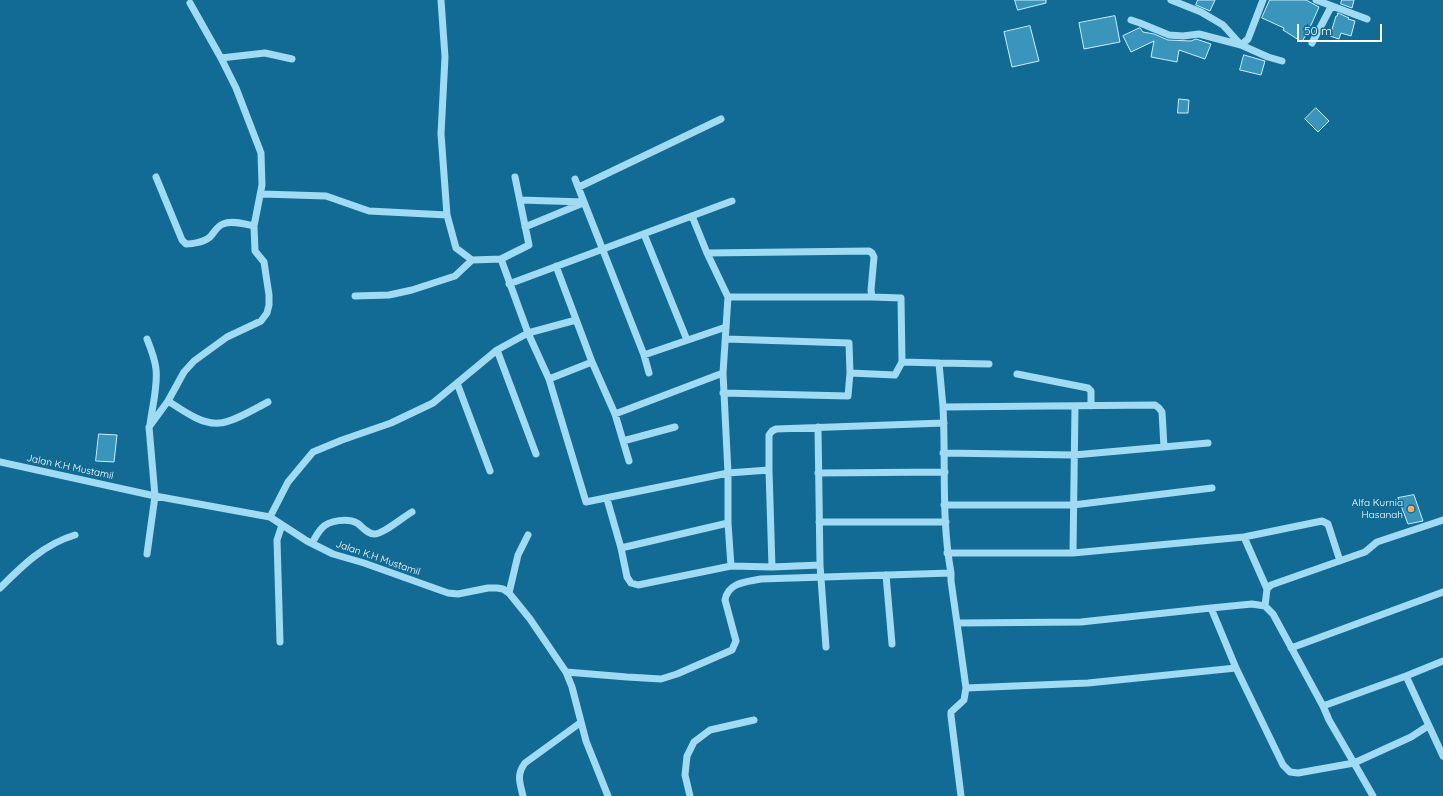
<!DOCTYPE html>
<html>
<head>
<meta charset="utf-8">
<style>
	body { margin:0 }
	#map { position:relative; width:1443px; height:796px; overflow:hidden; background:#126b94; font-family:Quicksand,sans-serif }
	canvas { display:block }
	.scale { position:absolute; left:1297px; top:24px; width:85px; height:18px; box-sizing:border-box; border:2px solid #fff; border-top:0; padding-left:5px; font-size:12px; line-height:14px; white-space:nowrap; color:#fff; -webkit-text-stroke:3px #126b94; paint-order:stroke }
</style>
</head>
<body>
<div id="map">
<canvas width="1443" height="796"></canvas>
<div class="scale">50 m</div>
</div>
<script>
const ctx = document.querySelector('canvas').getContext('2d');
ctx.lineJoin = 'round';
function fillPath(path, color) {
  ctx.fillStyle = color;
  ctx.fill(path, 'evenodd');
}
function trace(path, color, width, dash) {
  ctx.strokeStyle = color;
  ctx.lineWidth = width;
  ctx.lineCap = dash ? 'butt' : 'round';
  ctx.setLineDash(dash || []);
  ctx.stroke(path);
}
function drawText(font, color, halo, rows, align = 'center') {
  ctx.font = font + ' Quicksand,sans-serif';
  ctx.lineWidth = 3;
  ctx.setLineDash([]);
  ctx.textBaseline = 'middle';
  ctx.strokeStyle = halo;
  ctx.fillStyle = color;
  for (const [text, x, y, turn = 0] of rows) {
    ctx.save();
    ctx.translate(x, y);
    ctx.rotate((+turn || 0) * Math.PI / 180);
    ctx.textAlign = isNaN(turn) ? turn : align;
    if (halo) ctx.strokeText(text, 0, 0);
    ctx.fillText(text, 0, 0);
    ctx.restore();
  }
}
const building = new Path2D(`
	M1015,0H1046V3L1018,10Z
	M1198,0H1215L1210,11L1196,5Z
	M1270,0H1306L1319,7L1312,23L1302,42L1283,30L1284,28L1262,18Z
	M1342,0H1354L1352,8L1341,4Z
	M1338,13L1349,18L1348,19L1355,21L1351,36L1341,33L1339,39L1330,36L1336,16H1337Z
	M1115,16L1120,42L1084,49L1079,23Z
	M1030,26L1039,61L1012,67L1004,32Z
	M1140,28L1143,32L1154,34L1168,40L1191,41L1196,39L1211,44L1205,59L1179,50L1177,62L1151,57L1154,41L1131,52L1123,36Z
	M1244,55L1265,61L1261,75L1240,70Z
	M1179,99L1189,100L1188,113H1178Z
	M1316,108L1329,121L1318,132L1305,119Z
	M99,434L117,435L114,462L96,461Z
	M1414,495L1423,521L1408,524L1398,498Z`);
const minor = new Path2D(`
	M441,0L445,57L441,134L447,215
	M1171,0L1201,12L1223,25L1241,45L1268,57L1282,61
	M1316,0L1367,19
	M1131,20L1140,23L1169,35L1183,36L1199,34L1241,45L1248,39L1263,0
	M1312,43L1331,7
	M221,58L265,53L292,59
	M156,177L182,240L186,244C193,244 204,242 210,237C214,233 217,226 223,224C232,220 245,224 254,226
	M575,179L644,355L649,373
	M579,187L721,119
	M262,194L326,196L369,211L447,215L456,248L472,260L501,259L528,333L549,379L586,502L728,473L723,373L728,297L707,253L869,251L872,253L874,257L871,290L872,297L901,298L902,362L939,363L943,407
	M520,200L584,202
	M692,216L707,253
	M525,227L583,203
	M644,234L687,340
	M501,259L529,245L515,177
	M556,266L592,362
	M509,284L732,201
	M355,296L389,295L412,290L455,276L472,260
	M728,297H872
	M147,339C151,349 155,359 156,369C158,387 152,407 150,425
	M497,350L536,454
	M644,355L726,327
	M939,363L989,364
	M850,373L895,375L902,362
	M1017,374L1088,388L1091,391V406
	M549,379L592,362L615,414L723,373
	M457,383L490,471
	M723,393L848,396L850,373L849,343L726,339
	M168,401C182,410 202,425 219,423C232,423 256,408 268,402
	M615,414L629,461
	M818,427L820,565L826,647
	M623,441L675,427
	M943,453L1074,455L1208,443
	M0,462L155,496L270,517L307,541L333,554L364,563L448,593L458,594L488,588H497L503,589L509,593L530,619L566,672L572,687L586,741L608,796
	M769,470L772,567
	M818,473L945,472
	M607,499L621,548L627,577L631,583L638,585L731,566
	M944,505H1073L1212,488
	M270,517L288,482L313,452L342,440L391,423L433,403L497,350L528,333L576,320
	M819,522H946
	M312,543C315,538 318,532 322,528C329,520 348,518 357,523C363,527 367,534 375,534C383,534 403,517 412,512
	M621,548L728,523
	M947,553H1073L1075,406
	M1073,553L1244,537
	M147,554L155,496L149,427L168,401L184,372L194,361L227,337L261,321L267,313L269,305V295L264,262L255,251L254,226L262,185L261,153L236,88L221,58L190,3
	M820,565L772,567L731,566L728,523V473L769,470V435L772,431L776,429L944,423
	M951,573C941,518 946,462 943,407L1155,405L1159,408L1162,412L1164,447
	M886,575L892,644
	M0,588C22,566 44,544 75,535
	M1267,589L1271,585L1365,552L1377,542L1443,520
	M1267,589L1244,537L1322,521L1328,524L1340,561
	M509,593L518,555L528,535
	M1265,606L1267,589
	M957,623L966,688L964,700L951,712V716L961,796
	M280,642L277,540L282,525
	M1291,648L1443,592
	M566,672L627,677L661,679L677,674L732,650L736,641L725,600C728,582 747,582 761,579L951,573V581L957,623L1081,622L1211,608
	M1406,676L1443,756
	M966,688L1088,683L1236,668
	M1323,706L1406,676L1443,661
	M523,796C520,783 516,775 525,763L580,723
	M690,796L685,775L687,756L694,742L710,730L754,720
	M1373,796L1354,763L1298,773L1290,772L1283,765L1236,668L1211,608L1252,604L1265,606L1273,614L1323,706L1329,720L1354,763L1411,737L1428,726`);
const markers = [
	[1411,509,4,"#ffab62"]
];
const streetNames = [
	["Jalan K.H Mustamil",70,467,12],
	["Jalan K.H Mustamil",378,558,19]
];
const poiNames = [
	["Alfa Kurnia",1403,503],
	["Hasanah",1403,515]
];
fillPath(building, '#3a95bd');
trace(building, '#c8edfd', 1);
trace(minor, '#a0daf3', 7);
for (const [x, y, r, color] of markers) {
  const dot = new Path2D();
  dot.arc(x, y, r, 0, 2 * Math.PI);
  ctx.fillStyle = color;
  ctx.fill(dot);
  trace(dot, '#126b94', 1.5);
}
drawText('10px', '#fff', '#126b94', streetNames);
drawText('10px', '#fff', '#126b94', poiNames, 'right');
</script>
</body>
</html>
